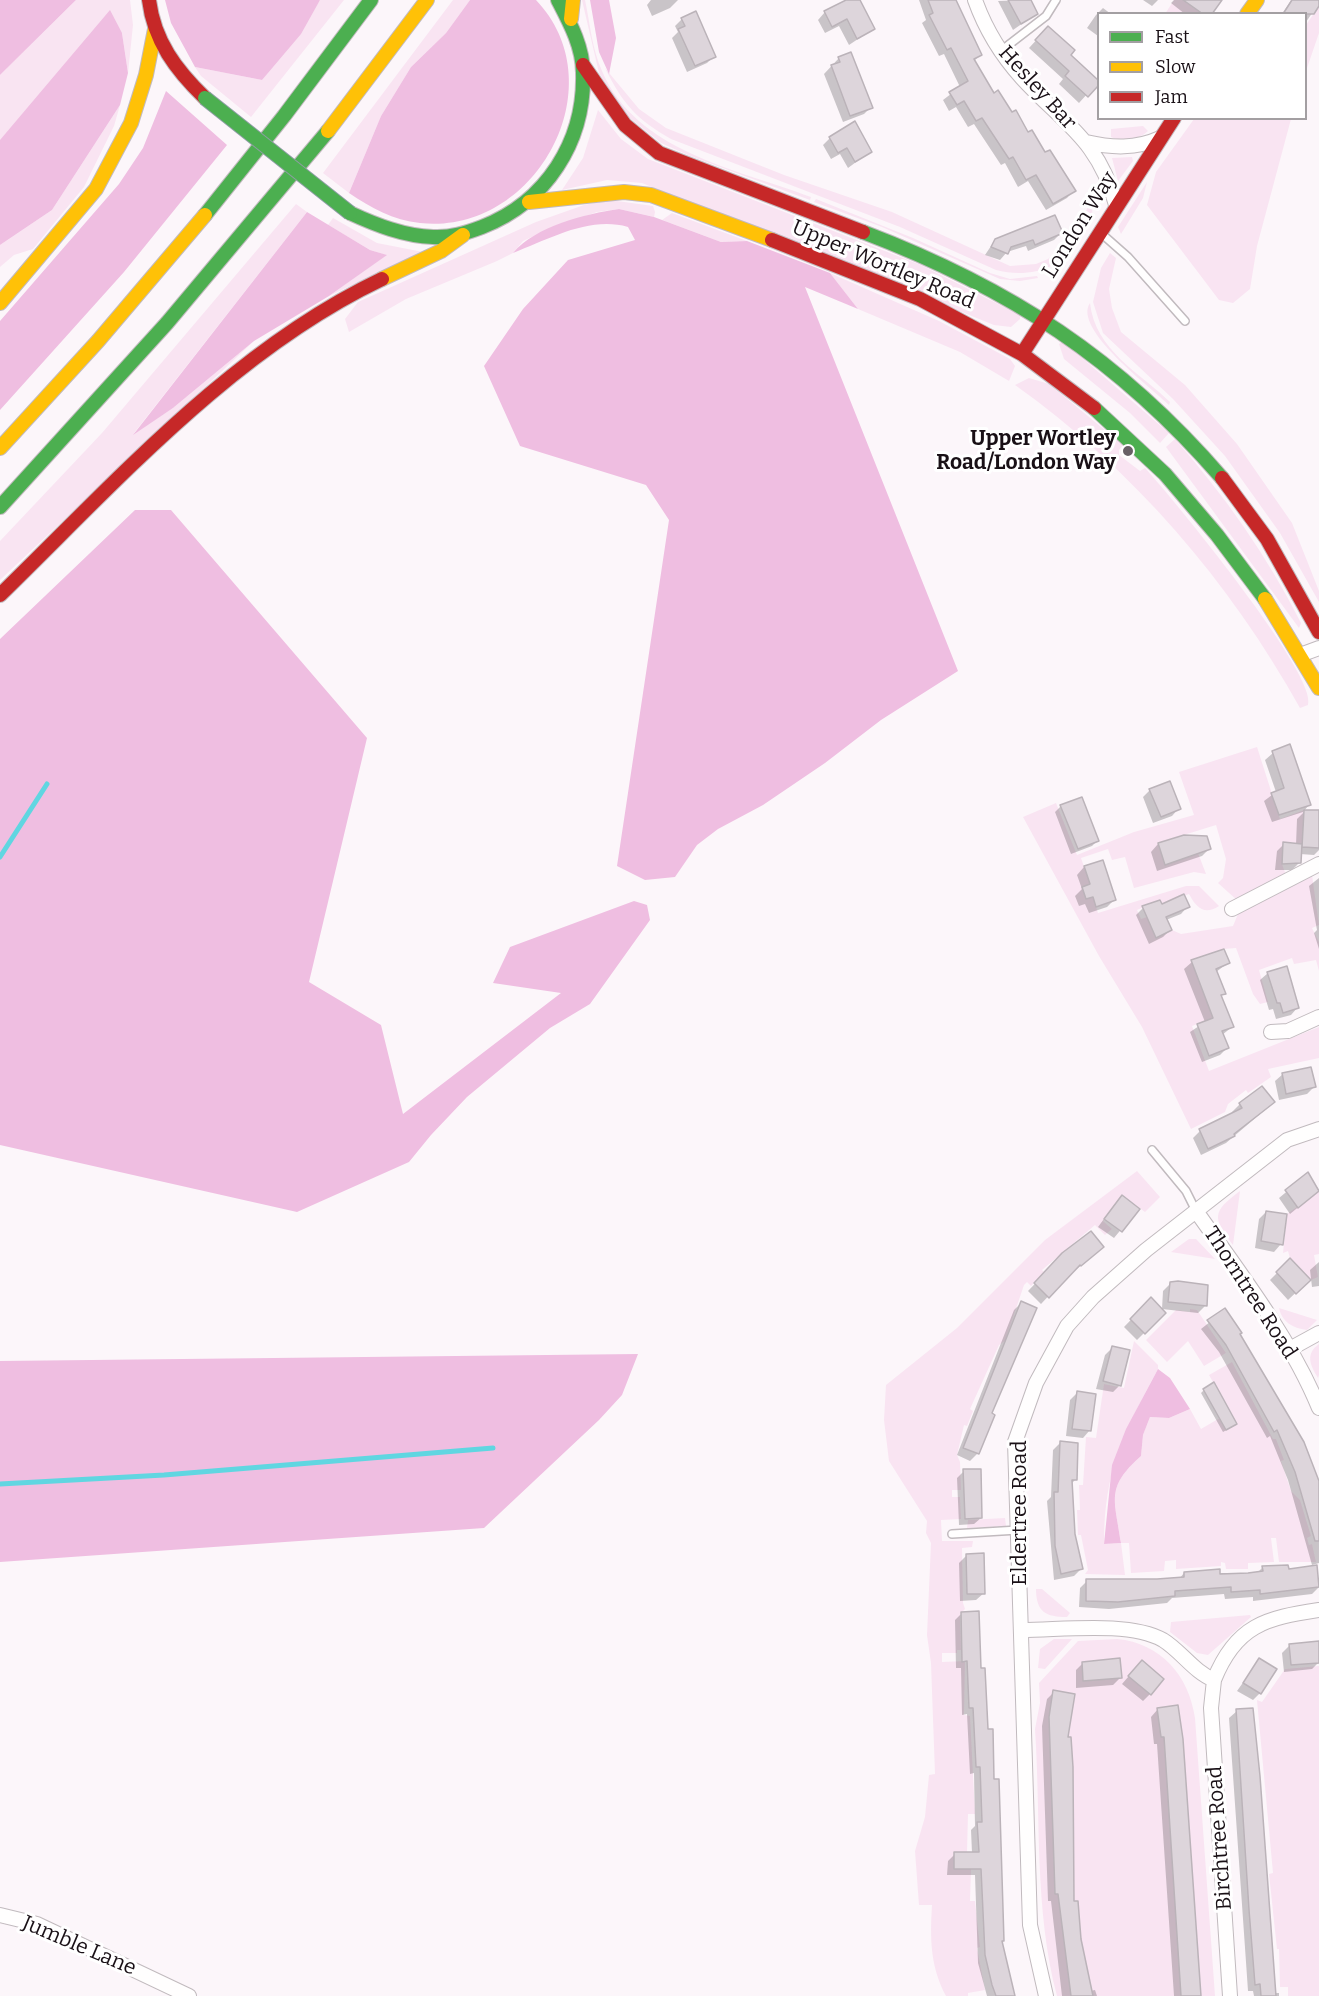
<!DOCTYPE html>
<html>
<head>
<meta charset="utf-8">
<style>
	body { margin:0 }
	#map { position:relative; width:1319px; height:1996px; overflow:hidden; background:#fcf6fa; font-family:Bitter,serif }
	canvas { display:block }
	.legend { position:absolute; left:1097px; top:12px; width:210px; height:108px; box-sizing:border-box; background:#fff; border:2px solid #a39fa2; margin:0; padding:8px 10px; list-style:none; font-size:18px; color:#191016 }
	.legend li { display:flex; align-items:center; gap:12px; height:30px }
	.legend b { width:30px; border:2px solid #a39fa2 }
</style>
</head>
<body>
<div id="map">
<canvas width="1319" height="1996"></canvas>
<ul class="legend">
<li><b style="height:8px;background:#4caf50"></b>Fast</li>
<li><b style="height:8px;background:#ffc107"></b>Slow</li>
<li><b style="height:8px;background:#c62828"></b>Jam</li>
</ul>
</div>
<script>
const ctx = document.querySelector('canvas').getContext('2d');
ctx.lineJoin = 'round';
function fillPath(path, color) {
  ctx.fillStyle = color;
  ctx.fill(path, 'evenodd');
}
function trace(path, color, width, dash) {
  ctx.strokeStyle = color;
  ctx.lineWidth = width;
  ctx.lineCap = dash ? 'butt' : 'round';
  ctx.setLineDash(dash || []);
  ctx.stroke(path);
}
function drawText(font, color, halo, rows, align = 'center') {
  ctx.font = font + ' Bitter,serif';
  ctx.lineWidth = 6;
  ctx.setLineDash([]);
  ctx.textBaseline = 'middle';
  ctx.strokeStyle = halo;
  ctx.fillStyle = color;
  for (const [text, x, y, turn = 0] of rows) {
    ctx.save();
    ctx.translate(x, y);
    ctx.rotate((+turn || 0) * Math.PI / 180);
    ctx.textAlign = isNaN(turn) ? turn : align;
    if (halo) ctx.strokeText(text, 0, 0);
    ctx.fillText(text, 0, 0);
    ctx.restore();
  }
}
const green = new Path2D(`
	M76,0H130L133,25L128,73L122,33L27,109L0,141V75Z
	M320,0H344L251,117L201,76L195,67L262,80Z
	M453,0H470L446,33L411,67L381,116L349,193L323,173Z
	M582,0H585C590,23 592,49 602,71C636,151 736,169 811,197L810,200L690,156L661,143L626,115L599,73Z
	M1174,0H1183L1203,14H1165Z
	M1319,6V33L1306,71V25Z
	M605,68L639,109L666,128L784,175L892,212L1010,266L1036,264L1048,259L1074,234L1076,241C1062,271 1025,278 996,270L900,227L671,139C636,119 623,104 605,68Z
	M120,105L114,126L84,187L33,249L14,255L0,267V245L52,210Z
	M598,110L621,139L648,159L921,265L1020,315V319L1011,327L994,325L642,183L607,180L562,190L583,158Z
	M1194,119H1291L1257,246L1250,289L1233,303L1219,300L1147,205L1156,172Z
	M1143,126L1148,131C1139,140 1122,142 1111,137V129Z
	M1132,157L1133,161L1118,181L1112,158Z
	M1147,182L1143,198L1121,234L1118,227Z
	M1093,198L1092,215L1085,229L1079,224Z
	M816,199L913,238L990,273L1010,279L1037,276L1038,278L1020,281L1000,279L882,227L814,202Z
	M610,200L653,206L655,212L654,217L619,209L597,212L551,228L523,241L513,253L497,261L406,299L349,332L345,319L358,302L536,222L584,205Z
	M296,204L307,212L134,433L173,408L254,341L0,580V541L102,433Z
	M672,213L747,241L721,242L662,220Z
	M333,218L377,243L423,252L329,296L386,255L370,250L328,225Z
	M1110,253L1116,258L1109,289L1112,308L1121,332L1185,385L1237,444L1292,523L1319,591V602L1280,533L1225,456L1173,399L1103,333L1093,302L1101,268Z
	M830,273L939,321L1010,359L1015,366L1009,381L960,352L858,309Z
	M1090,303C1095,350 1139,372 1170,402L1169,405C1152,388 1072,329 1090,303Z
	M1062,342L1066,344L1169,433L1160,443L1130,413L1064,359L1059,344Z
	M1029,378L1049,384L1123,445L1119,450V455L1140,471L1145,468C1171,496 1319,676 1308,705L1300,708C1230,582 1133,469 1015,385Z
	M1175,439C1225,496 1267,556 1301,623L1299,628L1166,447Z
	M1257,747L1280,819L1304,810L1302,844L1283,843L1282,864L1286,875L1238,901L1218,883L1223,878L1226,859L1216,825L1158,843L1165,864L1198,853L1206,874L1194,872L1134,888L1125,857L1112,860L1108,849L1081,858L1090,884L1082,887L1086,899L1093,897L1098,913L1186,886H1199L1219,906C1204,916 1196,907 1189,894L1162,904L1160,900L1137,910L1141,919L1147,917L1156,938L1172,930L1181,934L1233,926L1238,914L1312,875L1319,925L1312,928L1319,942V971L1316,960L1294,964L1292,958L1259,970L1268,1002L1260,1004L1253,994L1236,948L1224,949L1191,960L1213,1018L1192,1026L1209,1071L1319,1027V1058L1268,1069L1271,1077L1248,1093L1246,1090L1228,1104L1225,1112L1191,1129L1142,1027L1099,956L1023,817L1056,803L1077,855L1134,832L1194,815L1179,772Z
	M1137,1171L1160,1197L1145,1212L1122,1195L1103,1221L1112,1229L1105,1235L1095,1225L1042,1270L1044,1272L1031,1286L1027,1282L1024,1285L1005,1341L999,1345L970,1409L973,1411L967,1426L964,1425L957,1455L960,1462L961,1490H952V1497H960L961,1519L941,1520L942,1541H973L972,1547L962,1548L963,1603L965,1609L960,1614L961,1650H957V1653H942V1662L965,1661L964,1715L970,1716L975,1814H968L967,1852H954V1868L971,1869L970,1901H975L980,1947L977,1948L985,1990L968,1993V1996H946C930,1966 930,1938 932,1905H919L915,1851L925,1817L929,1775L935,1774L931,1663L927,1635L931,1543L926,1533L927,1521L889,1461L884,1420L886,1385L957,1328L1045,1240Z
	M1240,1191L1233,1245C1212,1217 1212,1212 1240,1191Z
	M1319,1191V1254L1314,1255L1318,1277L1311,1280L1290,1258L1288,1251L1283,1253L1287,1214Z
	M1189,1239H1196L1215,1259L1171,1252Z
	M1279,1308L1317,1320L1307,1330C1292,1328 1282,1322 1279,1308Z
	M1190,1309L1197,1310L1226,1353L1204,1366L1188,1341L1167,1362L1146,1340L1176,1310L1190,1312Z
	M1134,1341L1158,1365V1369C1124,1432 1104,1470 1104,1544L1121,1543C1115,1499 1105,1488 1141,1456L1143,1435L1150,1417L1169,1418L1190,1409L1201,1429L1230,1412L1209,1375L1232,1362L1273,1439H1276L1284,1460L1281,1461L1291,1491L1300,1500L1311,1536L1307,1538L1309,1545L1312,1544L1316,1562H1279L1276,1538H1271L1274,1562L1248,1563V1569H1226L1225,1563L1221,1562V1566L1176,1569V1560L1165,1561L1164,1571L1131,1573L1129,1543H1121L1125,1575L1085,1574L1088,1570L1081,1535H1078L1077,1510H1080L1079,1485H1083L1086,1437L1096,1438L1104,1384L1124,1388Z
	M1319,1344V1375L1318,1378C1310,1365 1305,1354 1319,1344Z
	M1005,1518L1006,1526L967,1528L968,1520Z
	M1036,1589H1042L1070,1613L1067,1617C1046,1617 1036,1612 1036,1589Z
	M1250,1615L1251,1617L1208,1655L1197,1653L1170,1632L1171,1622Z
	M1054,1639H1072L1045,1669L1038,1668L1040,1649Z
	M1117,1639C1161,1643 1189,1676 1195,1718L1215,1996H1057C1034,1909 1041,1818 1035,1729L1040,1703L1039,1683L1078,1641Z
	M1319,1666V1996H1288V1987H1280L1279,1949H1277L1269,1874L1273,1873L1257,1700L1262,1702L1285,1669Z`);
const forest = new Path2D(`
	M0,0H76L0,75Z
	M165,0H320L301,34L262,80L195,67L171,23Z
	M470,0H536C618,86 535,236 420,223C393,220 371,208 349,193L381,116L411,67L446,33Z
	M590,0H609L616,38L609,74L599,52Z
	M110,10L122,33L128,73L120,105L52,210L0,245V140Z
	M166,91L227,145L124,272L0,410V321L119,184L143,148Z
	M619,209L654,217L721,242L747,241L830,273L858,309L805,287L958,671L881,720L825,763L763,805L718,829L697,845L675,877L645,880L617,866L669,520L646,485L520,446L484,366L523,309L568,260L635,240L628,227C589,216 550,239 513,253C536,226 585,214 619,209Z
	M307,212L370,250L387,255L329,296L254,341L173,408L133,435Z
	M135,510H171L367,738L309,982L381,1025L403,1114L561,993L493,983L510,947L634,901L647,905L650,920L590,1004L550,1028L467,1097L431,1135L409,1162L297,1212L0,1145V639Z
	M638,1354L622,1395L599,1420L484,1528L0,1562V1361Z
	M1158,1369L1170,1378L1190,1409L1169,1418L1150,1417L1143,1435L1141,1456C1105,1488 1115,1499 1121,1543L1104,1544L1112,1465L1126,1429Z`);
const shadow = new Path2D(`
	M651,0H678L670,8L652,16L647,5Z
	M849,0H858L873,29L849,45L839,26L825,33L818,20L825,12Z
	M919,0H954L980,55L974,61L993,95L1074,190L1067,198L1046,210L1028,181L1018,187L1005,163L1001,165L974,124L968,127L956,107L949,111L943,100L960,87L944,54L939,56L922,23L926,20Z
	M1029,0L1036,14L1013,30L998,1Z
	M1143,0H1158L1152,6Z
	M1174,0H1219L1210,14H1185L1171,3Z
	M1291,0H1319V3L1306,22V14H1282Z
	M1103,8L1111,14H1098V36L1087,28L1096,15Z
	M682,19L714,56L707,63L687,72L672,38L678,32L675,26Z
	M1041,35L1098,82L1079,103L1059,84L1063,79L1029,48Z
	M839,58L871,107L864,114L843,122L824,74Z
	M830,138L871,151L848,168L840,154L831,159L823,145Z
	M1061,233L1054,240L1028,251L1026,246L1007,252L1000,260L985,255L995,240Z
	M1273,753L1309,805L1303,812L1272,822L1264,801L1276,792L1265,760Z
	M1150,790L1179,808L1172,816L1153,823L1143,797Z
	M1061,806L1098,840L1092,846L1071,854L1055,812Z
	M1304,812H1319V850L1314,855L1300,854V862L1292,870H1275L1277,851L1284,844L1296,845L1297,819Z
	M1185,836L1209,849L1202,856L1157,871L1151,852L1158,844Z
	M1084,867L1114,900L1107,907L1089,913L1085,904L1079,906L1075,896L1082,889L1077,875Z
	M1319,878V949L1314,933L1317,930L1309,886Z
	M1161,905L1188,906L1181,914L1166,920L1170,930L1163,937L1149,944L1136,915L1143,908Z
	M1192,962L1228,963L1216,972L1224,994L1220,997L1232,1027L1222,1035L1227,1048L1220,1055L1202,1062L1190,1032L1205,1022L1184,969Z
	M1268,973L1298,1007L1291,1015L1276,1019L1273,1009L1269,1010L1260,980Z
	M1283,1074L1314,1087L1307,1094L1279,1100L1275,1081Z
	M1262,1088L1266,1109L1226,1143L1201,1155L1193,1138L1200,1131L1234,1114L1232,1112L1240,1104Z
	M1308,1174L1319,1190L1290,1214L1279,1198Z
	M1115,1204L1138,1209L1114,1238L1098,1227Z
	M1266,1212L1281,1244L1274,1252L1255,1248L1259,1219Z
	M1095,1254L1073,1272L1072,1271L1041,1304L1028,1291L1063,1255Z
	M1290,1260L1309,1280L1288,1300L1270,1280Z
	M1319,1262V1286L1312,1287L1310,1270Z
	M1171,1283L1205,1306L1198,1313L1162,1309L1163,1291Z
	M1151,1299L1164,1313L1137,1340L1124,1327Z
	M1021,1303L978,1453L970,1461L957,1455L1014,1310Z
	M1225,1310L1319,1485V1563L1312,1565L1288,1480L1270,1436L1267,1438L1219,1352L1201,1329Z
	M1112,1348L1120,1385L1113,1392L1096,1389L1105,1355Z
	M1204,1390L1232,1427L1223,1432L1201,1393Z
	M1077,1393L1090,1430L1083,1438L1066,1436L1070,1400Z
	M1060,1443L1076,1479L1071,1484L1073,1534L1081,1569L1074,1576L1054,1580L1047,1501L1051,1497L1053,1450Z
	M964,1471L981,1518L974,1524L959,1525L957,1478Z
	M967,1555L984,1593L976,1600L960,1601L959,1563Z
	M1263,1567L1288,1571L1316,1567L1319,1587L1312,1594L1253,1601V1597L1225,1599L1224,1594L1172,1598L1167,1603L1109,1609L1079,1607L1080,1588L1087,1581L1179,1579L1184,1573H1257Z
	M962,1613L979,1670L1001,1942L1014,1996H987L978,1963L975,1875H947L948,1861L955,1854L972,1853L971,1830L975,1826L974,1773L970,1774L967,1714L962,1715L961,1668H956L955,1620Z
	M1290,1645L1319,1655V1662L1312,1669L1284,1672L1282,1653Z
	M1259,1660L1260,1693L1253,1700L1237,1691Z
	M1083,1663L1120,1678L1113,1685L1076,1688V1670Z
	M1135,1669L1150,1694L1143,1701L1122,1684Z
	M1054,1692L1066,1739L1073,1903L1090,1991L1095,1990L1097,1996H1062L1051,1901H1048L1042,1726L1047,1699Z
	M1177,1707L1199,1996H1174L1157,1744H1154L1151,1717L1158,1709Z
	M1237,1711L1274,1993H1279V1996H1254L1253,1991H1248L1229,1718Z`);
const stream = new Path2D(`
	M0,857L47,784
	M0,1484L164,1475L493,1448`);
const building = new Path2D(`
	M846,0H860L875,29L857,39L847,19L832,27L824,11Z
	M928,0H956L982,55L974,59L994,93L998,90L1012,112L1016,110L1028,132L1032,130L1045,152L1050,150L1076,191L1053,204L1036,175L1026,180L1013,157L1009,159L982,118L976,121L964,101L957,105L949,92L968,81L951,48L947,50L929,15L933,13Z
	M1008,0H1031L1038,14L1021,24Z
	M1183,0H1222L1212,14H1203Z
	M1292,0H1319V6L1314,14H1283Z
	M696,11L716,57L695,66L678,29L685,26L681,18Z
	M1048,26L1075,50L1071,55L1098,80V86L1088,97L1065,76L1069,71L1035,40Z
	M851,52L873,108L850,116L831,65L840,62L838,57Z
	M855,121L872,152L855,162L847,148L838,153L829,137Z
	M1055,215L1063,233L1035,245L1033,240L1011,247L1008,254L991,247L995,239Z
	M1290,744L1311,805L1279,815L1271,793L1284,788L1272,751Z
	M1170,781L1181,809L1161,817L1149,789Z
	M1082,797L1099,841L1078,849L1060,805Z
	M1304,810H1319V848L1302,847Z
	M1184,835L1207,836L1211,849L1165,865L1158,843Z
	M1283,842L1302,844L1301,863L1282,864Z
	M1103,860L1116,900L1096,907L1093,897L1086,899L1082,887L1090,884L1084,866Z
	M1184,894L1190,907L1166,917L1172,930L1156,938L1142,906L1160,900L1162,904Z
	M1224,949L1230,963L1216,969L1226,994L1221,995L1234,1027L1222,1031L1229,1048L1209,1056L1197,1024L1213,1018L1191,960Z
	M1287,966L1299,1008L1283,1013L1280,1003H1277L1267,972Z
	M1311,1067L1316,1087L1286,1094L1282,1073Z
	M1262,1086L1275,1102L1234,1134L1235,1136L1208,1149L1199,1129L1242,1108L1239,1103Z
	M1308,1172L1319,1191L1298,1208L1285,1190Z
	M1122,1195L1140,1209L1122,1232L1104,1219Z
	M1266,1211L1287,1214L1283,1245L1261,1241Z
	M1091,1231L1104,1247L1081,1266L1080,1265L1049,1298L1034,1283L1062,1253Z
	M1290,1258L1311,1280L1296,1294L1276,1272Z
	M1178,1281L1208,1285L1207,1306L1168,1302L1170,1282Z
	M1151,1297L1166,1313L1145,1334L1130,1319Z
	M1021,1301L1037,1308L992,1413L995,1415L979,1454L963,1448Z
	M1225,1308L1242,1333L1240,1334L1304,1442L1319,1481V1541H1315L1295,1472L1277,1430L1274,1432L1226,1345L1207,1320Z
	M1112,1346L1130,1350L1121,1386L1103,1381Z
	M1214,1382L1237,1424L1226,1430L1203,1389Z
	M1077,1391L1096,1394L1091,1431L1072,1429Z
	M1060,1441L1078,1443L1077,1480H1072L1075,1534L1083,1569L1061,1574L1055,1546L1054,1492H1058Z
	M963,1469H981L982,1518L965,1519Z
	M984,1553L985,1594H967L966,1554Z
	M1288,1565L1289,1569L1317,1565L1319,1587L1260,1594V1590L1231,1592V1587L1175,1591V1596L1118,1602L1086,1601V1579H1157L1184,1577V1572L1220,1569V1574L1248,1573L1263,1571L1262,1566Z
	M979,1611L981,1668H985L988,1729H993L994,1779H999L1004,1941H1002L1015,1996H996L992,1985L985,1955L981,1869H954V1852H979L977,1822H982L980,1767H976L973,1708H969L967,1661L962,1662L961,1612Z
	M1319,1641V1663L1291,1665L1289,1644Z
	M1120,1658L1122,1678L1083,1681L1082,1662Z
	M1259,1658L1277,1669L1261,1694L1243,1683Z
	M1142,1660L1164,1679L1151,1695L1128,1676Z
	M1053,1690L1075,1694L1068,1737H1071L1073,1767L1074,1901H1078L1081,1939L1093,1996H1071L1058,1894H1055L1049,1717Z
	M1178,1705L1183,1739L1201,1996H1181L1164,1737H1161L1157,1708Z
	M1253,1708L1260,1776L1276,1996H1261L1260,1984L1255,1985L1249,1910L1236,1709Z`);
const lane = new Path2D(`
	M1002,50L1046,16L1056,0
	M1102,234L1128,257L1185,321
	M1152,1150L1186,1191L1196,1211
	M952,1534L1018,1530`);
const street = new Path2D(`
	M975,0C985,28 1002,56 1022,78C1064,124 1099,140 1116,205
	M1086,142C1112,148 1136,149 1160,138
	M1300,655L1319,648
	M1232,909L1319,864
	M1271,1032L1288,1031L1319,1017
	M1196,1211C1238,1270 1292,1341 1319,1408
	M1288,1350L1319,1333
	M1022,1630C1062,1630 1129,1621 1163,1640C1181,1651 1194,1672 1214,1680C1236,1625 1266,1618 1319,1610
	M1214,1680L1211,1708L1230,1996
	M0,1915L37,1924L189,1996
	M1046,1996L1030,1925L1015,1442L1036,1383L1067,1326L1093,1297L1146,1250L1287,1140L1319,1129`);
const fast = new Path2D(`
	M350,213C376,225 404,236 433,237C451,238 466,233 482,227C546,202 585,142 583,73C583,47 570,23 558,0
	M205,215L284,116L371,0
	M863,232C1010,288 1119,359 1222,478
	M1094,408L1165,474L1217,535L1265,599
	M0,507L167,323L328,131`);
const slow = new Path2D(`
	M1247,14L1257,0
	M571,19L573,0
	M328,131L427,0
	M529,202L624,192L651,195L772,240
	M382,279L441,251L463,235
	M0,303L96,189L131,123L146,75L155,29
	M0,448L98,341L205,215
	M1265,599L1319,688`);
const jam = new Path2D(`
	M149,0C154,41 176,70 205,98
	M583,65L625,125L659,153L863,232
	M772,240L920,299L1022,354L1094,408
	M1022,354L1174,118
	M1222,478L1267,539L1319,632
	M0,595C117,481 233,350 382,279`);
const fastBridge = new Path2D(`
	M205,98L350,213`);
const markers = [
	[1128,451,6,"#686066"]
];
const streetNames = [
	["Hesley Bar",1037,88,48],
	["London Way",1080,225,-58],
	["Upper Wortley Road",883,265,23],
	["Thorntree Road",1250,1293,57],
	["Eldertree Road",1020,1513,-90],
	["Birchtree Road",1220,1838,-94],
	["Jumble Lane",79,1946,23]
];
const poiNames = [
	["Upper Wortley",1116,439],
	["Road/London Way",1116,463]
];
fillPath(green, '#f9e4f2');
fillPath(forest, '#efbee1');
fillPath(shadow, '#0003');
trace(stream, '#60d6e1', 5);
fillPath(building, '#ddd5db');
trace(building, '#bbb3b9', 1.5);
trace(lane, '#c1babe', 10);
trace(street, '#c1babe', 16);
trace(fast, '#c1babe', 16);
trace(slow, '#c1babe', 16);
trace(jam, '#c1babe', 16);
trace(lane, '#fffefe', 7);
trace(street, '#fffefe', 14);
trace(fast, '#4caf50', 14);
trace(slow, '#ffc107', 14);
trace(jam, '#c62828', 14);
trace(fastBridge, '#8c9ea2', 16, []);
trace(fastBridge, '#4caf50', 14);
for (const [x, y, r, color] of markers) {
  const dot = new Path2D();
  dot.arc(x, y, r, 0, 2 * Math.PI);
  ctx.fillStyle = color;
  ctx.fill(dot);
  trace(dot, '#fff', 2);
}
drawText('21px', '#191016', '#fff', streetNames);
drawText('bold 21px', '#191016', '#fff', poiNames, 'right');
</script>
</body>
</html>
